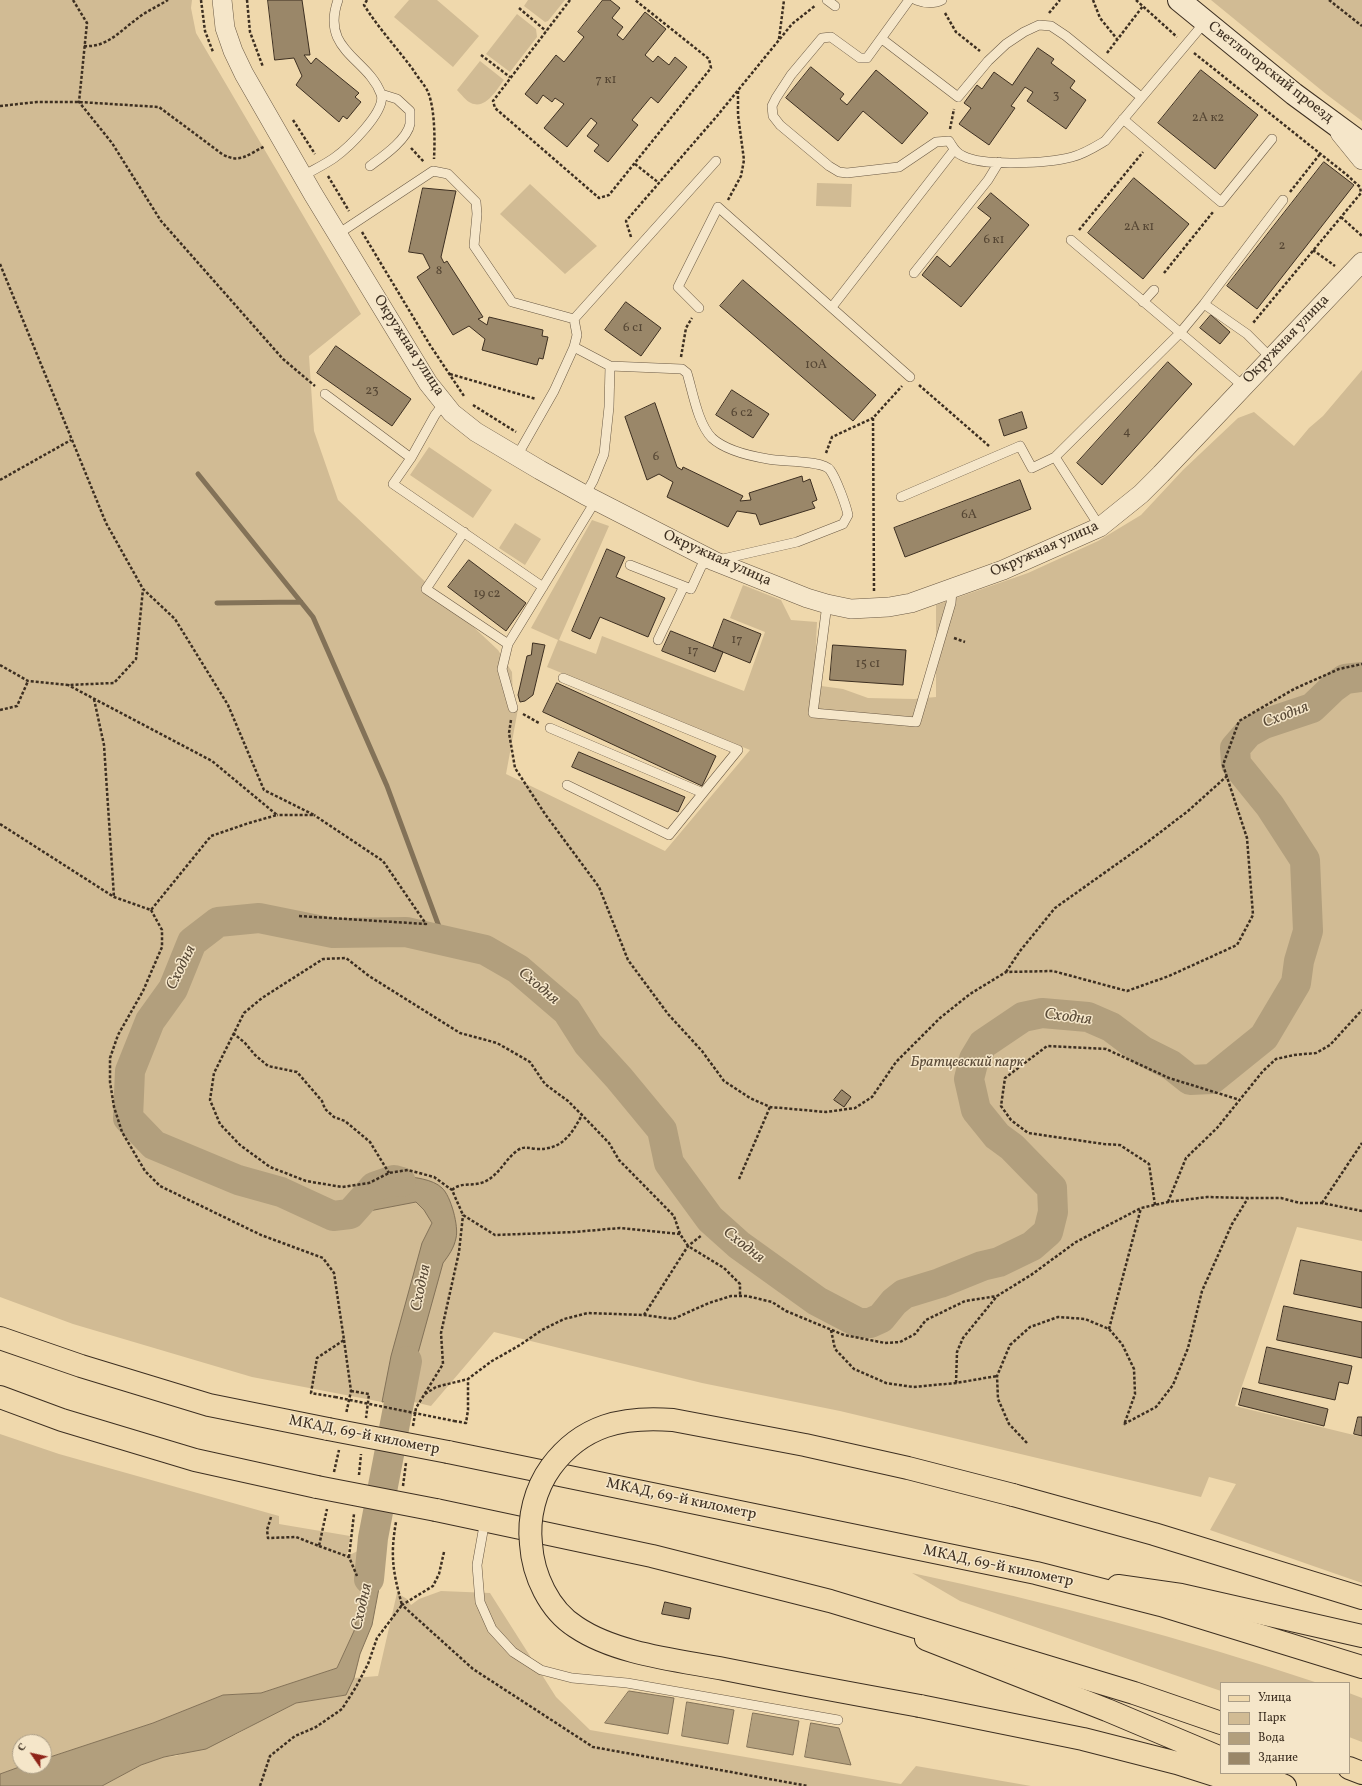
<!DOCTYPE html>
<html>
<head>
<meta charset="utf-8">
<style>
	body { margin:0 }
	#map { position:relative; width:1362px; height:1786px; overflow:hidden; background:#efd8ac; font-family:Vollkorn,serif }
	canvas { display:block }
	.legend { position:absolute; left:1220px; top:1682px; width:130px; height:92px; box-sizing:border-box; background:#f5e6c9; border:1px solid #ab9d86; margin:0; padding:5px 7px; list-style:none; font-size:12px; color:#3d2f21 }
	.legend li { display:flex; align-items:center; gap:8px; height:20px }
	.legend b { width:20px; border:1px solid #ab9d86 }
	.north { position:absolute; left:12px; top:1734px; width:40px; height:40px; box-sizing:border-box; background:#f5e6c9; border:1px solid #ab9d86; border-radius:50%; rotate:304deg; font-size:11px; font-weight:700; line-height:16px; text-align:center; color:#3d2f21 }
	.north::after { content:''; display:block; margin:auto; width:14px; height:18px; background:#8f2418; clip-path:polygon(50% 0,100% 100%,50% 72%,0 100%) }
</style>
</head>
<body>
<div id="map">
<canvas width="1362" height="1786"></canvas>
<ul class="legend">
<li><b style="height:5px;background:#efd8ac"></b>Улица</li>
<li><b style="height:11px;background:#d1bb94"></b>Парк</li>
<li><b style="height:11px;background:#b29f7d"></b>Вода</li>
<li><b style="height:11px;background:#9a8769"></b>Здание</li>
</ul>
<div class="north">С</div>
</div>
<script>
const ctx = document.querySelector('canvas').getContext('2d');
ctx.lineJoin = 'round';
function fillPath(path, color) {
  ctx.fillStyle = color;
  ctx.fill(path, 'evenodd');
}
function trace(path, color, width, dash) {
  ctx.strokeStyle = color;
  ctx.lineWidth = width;
  ctx.lineCap = dash ? 'butt' : 'round';
  ctx.setLineDash(dash || []);
  ctx.stroke(path);
}
function drawText(font, color, halo, rows, align = 'center') {
  ctx.font = font + ' Vollkorn,serif';
  ctx.lineWidth = 3;
  ctx.setLineDash([]);
  ctx.textBaseline = 'middle';
  ctx.strokeStyle = halo;
  ctx.fillStyle = color;
  for (const [text, x, y, turn = 0] of rows) {
    ctx.save();
    ctx.translate(x, y);
    ctx.rotate((+turn || 0) * Math.PI / 180);
    ctx.textAlign = isNaN(turn) ? turn : align;
    if (halo) ctx.strokeText(text, 0, 0);
    ctx.fillText(text, 0, 0);
    ctx.restore();
  }
}
const green = new Path2D(`
	M0,0H192L191,8L196,33L361,314L309,356L314,431L338,500L498,650L512,672L513,702L518,709L506,774L665,851L750,750L547,667L558,640L531,628L592,520L609,526L559,640L596,654L602,636L744,691L765,632L730,618L743,585L781,600L791,620L817,622L814,685L843,689L868,698L914,699L936,697V605L1028,573L1098,541L1141,515L1183,470L1238,418L1254,412L1294,446L1309,428L1323,416L1362,370V1241L1297,1227L1235,1406L1362,1437V1583L1210,1530L1236,1484L1209,1477L1201,1497L840,1411L702,1383L494,1332L431,1406L405,1400L382,1402L252,1377L73,1324L0,1297Z
	M409,0H437L479,36L453,67L394,17Z
	M528,0H565L548,21L545,22L524,6Z
	M1211,0H1362V121L1326,94Z
	M517,14L536,29L537,37L510,72L486,54Z
	M480,61L504,80C497,89 486,110 471,103C466,101 461,94 457,90Z
	M817,183L852,184L851,207L816,206Z
	M530,184L597,246L565,274L500,214Z
	M429,447L492,490L473,518L410,475Z
	M515,523L541,539L525,565L499,548Z
	M0,1434L59,1454L279,1516V1524L350,1536L347,1556L358,1551L365,1537V1581L354,1631L337,1668L261,1693L223,1695L153,1723L44,1759V1742H20V1766H22L0,1774Z
	M912,1573C1049,1602 1185,1639 1318,1683H1221V1691L960,1601Z
	M441,1591L490,1593L556,1697L590,1730L901,1784L916,1766L1031,1786H102L141,1765L164,1757L176,1756L237,1734L265,1718L296,1703L346,1695L354,1678L378,1676L397,1593L407,1599L411,1605L419,1599Z
	M1349,1693L1362,1698V1742L1349,1737Z`);
const water = new Path2D(`
	M401,1176C413,1177 433,1179 442,1188C451,1196 459,1227 456,1238C454,1248 449,1255 443,1263L405,1400L382,1402L391,1356L422,1243L432,1223L424,1210L416,1202L369,1211L364,1187L382,1179Z
	M365,1537L382,1540L379,1570V1588L372,1625L360,1654L354,1678L346,1695L296,1703L206,1749L164,1757L141,1765L102,1786H0V1774L22,1766H44V1759L153,1723L223,1695L261,1693L337,1668L354,1631L365,1581Z
	M629,1691L674,1698L668,1734L605,1723Z
	M687,1702L734,1710L728,1744L682,1736Z
	M753,1713L799,1721L793,1755L747,1747Z
	M811,1723L839,1728L851,1765L805,1757Z`);
const stream = new Path2D(`
	M198,474L313,617L387,786L444,940
	M217,603L301,602`);
const river = new Path2D(`
	M401,1182L394,1180L374,1187L350,1214L333,1216L281,1192L238,1180L154,1145L128,1118L130,1071L150,1021L173,989L192,942L218,922L259,918L333,933L406,932L485,950L518,969L567,1011L588,1044L619,1078L662,1130L669,1163L710,1219L739,1245L817,1301L859,1323H870L881,1318L894,1302L904,1294L940,1283L982,1266L999,1262L1032,1246L1048,1232L1053,1212L1052,1188L1012,1147L997,1136L976,1110L969,1079L974,1059L983,1044L1023,1017L1042,1013L1088,1017L1111,1027L1143,1051L1171,1065L1190,1080L1212,1079L1264,1037L1296,983L1299,961L1308,931L1305,860L1270,806L1236,764L1235,748L1248,733L1264,724L1312,708L1334,687L1345,679L1362,677
	M369,1579L373,1538L407,1361`);
const building = new Path2D(`
	M268,0H302L310,55H304L311,64L316,58L359,93L355,97L361,102L347,119L343,116L339,122L296,85L302,76L294,58L275,60Z
	M603,0H610L620,8L612,18L623,27L617,35L623,40L645,12L666,29L645,55L653,62L658,56L669,65L675,57L687,67L658,103L651,97L632,120L638,125L608,162L594,151L599,145L587,136L597,123L591,118L567,147L544,128L564,104L555,98L552,102L543,95L537,104L525,94L556,55L564,62L584,37L578,32Z
	M1038,48L1054,59L1051,63L1075,81L1070,88L1086,100L1066,129L1027,101L1033,92L1025,87L1011,106L1015,108L989,145L959,124L971,108L964,103L977,85L982,89L994,72L1012,85Z
	M811,67L844,94L840,99L847,105L876,70L928,113L902,144L863,111L838,141L786,98Z
	M1201,70L1258,115L1215,169L1158,123Z
	M1324,162L1354,185L1257,309L1227,286Z
	M1134,178L1189,224L1143,279L1088,233Z
	M423,188L456,191L441,257L444,263L447,261L483,317L478,319L487,325L489,317L543,330L542,336L548,337L543,359L539,358L537,365L482,350L485,339L469,326L453,335L417,277L430,268L423,254L409,252Z
	M991,193L1029,225L961,307L922,275L937,256L950,267L991,218L978,208Z
	M743,280L876,395L853,421L720,306Z
	M626,302L661,328L641,356L605,330Z
	M1211,315L1230,332L1220,344L1200,328Z
	M336,346L411,399L392,426L317,373Z
	M1168,362L1192,384L1102,485L1077,463Z
	M732,390L769,414L753,438L716,415Z
	M655,403L677,467L682,470L683,467L743,496L740,501L751,500L749,493L802,476L803,482L810,479L817,500L812,502L815,508L760,525L756,514L737,511L728,527L667,497L673,482L659,474L647,480L625,417Z
	M1022,412L1027,428L1004,436L999,420Z
	M1020,480L1031,509L905,557L894,528Z
	M607,549L625,557L616,577L665,598L648,637L600,617L590,639L572,631Z
	M469,560L526,603L506,631L448,587Z
	M724,619L761,634L750,663L713,648Z
	M671,631L723,652L715,672L662,651Z
	M533,643L545,645L533,695L525,701L520,702L518,695L527,656L531,655Z
	M833,645L906,650L903,685L830,680Z
	M557,683L716,756L702,786L543,712Z
	M579,752L685,797L678,812L572,767Z
	M842,1090L851,1097L844,1107L834,1100Z
	M1301,1260L1362,1272V1308L1294,1294Z
	M1284,1306L1362,1322V1358L1277,1340Z
	M1267,1347L1352,1366L1348,1384L1339,1382L1335,1400L1259,1383Z
	M1243,1388L1328,1409L1324,1426L1239,1405Z
	M1358,1417H1362V1436L1354,1434Z
	M665,1602L691,1608L689,1619L662,1614Z`);
const path = new Path2D(`
	M73,0L87,23L79,102L112,143L161,221L283,359L315,386
	M201,0L205,31L213,52
	M247,0L250,32L263,67
	M367,0L364,5C379,29 398,49 414,71C418,78 425,85 428,92C435,109 435,140 434,159
	M570,0L493,101L495,108L599,198L609,195L711,68L709,59L635,0
	M1093,0L1100,18L1117,39
	M1136,0L1177,37
	M1329,0L1362,26
	M519,8L546,31
	M945,13L956,32L980,51
	M1049,13L1060,0
	M779,39L784,0
	M84,46C107,48 121,30 138,18C147,11 158,6 168,0
	M1107,53L1143,6
	M1194,53L1347,175L1360,187L1361,193L1253,323
	M481,55L510,77
	M0,106L37,102H79L159,107L222,154C240,164 247,155 265,146
	M293,120L315,154
	M950,129L954,109
	M411,148L424,162
	M635,164L659,183
	M328,176L349,211
	M1290,192L1320,154
	M728,200L741,176L744,160L738,115V89
	M1341,217L1362,236
	M1079,230L1143,152
	M362,232L430,345L464,396
	M631,237L626,221L717,116L792,24L816,5
	M1313,250L1335,266
	M0,264L106,523L143,589L175,619L228,705L264,790L314,815H277
	M1164,273L1213,212
	M681,357L686,328L692,318
	M450,374L536,399
	M919,385L989,446
	M473,405L516,432
	M826,453L832,437L873,418
	M0,480L71,440
	M874,591L873,418L902,386
	M954,638L965,642
	M0,665L28,681L68,685L114,683L136,659L143,589
	M94,699L104,745L114,897
	M0,710L17,706L28,681
	M523,714L539,723
	M511,720L509,733L515,768L545,814L599,887L628,960L668,1014L702,1051L724,1081L750,1098L770,1107L826,1112L855,1108L872,1097L896,1062L940,1018L970,994L1006,972L1053,971L1127,991L1169,976L1237,945L1253,915L1247,838L1223,765L1239,721L1294,689L1339,669L1362,664
	M0,824L114,897L151,910L211,836L249,823L277,815L212,761L68,685
	M151,910L162,930V947L143,991L118,1035L110,1058V1082L114,1107L122,1132L145,1171L160,1186L261,1235L323,1258L334,1273L344,1340L317,1358L311,1393L335,1397
	M299,916L426,924L383,861L314,815
	M1006,972L1020,951L1055,908L1145,844L1188,811L1227,776
	M233,1033L245,1043L255,1055L268,1066L297,1072L322,1101L325,1109L334,1117L345,1121L370,1142L389,1173
	M739,1179L770,1107
	M452,1190C461,1182 471,1186 481,1183C498,1178 504,1160 518,1150C524,1146 529,1148 536,1149C562,1150 571,1135 582,1115
	M1168,1202L1186,1158L1217,1128L1263,1071L1276,1059L1294,1055L1316,1053L1330,1045L1362,1010
	M1322,1203L1362,1143
	M1155,1205L1149,1164L1120,1145L1104,1144L1028,1133L1011,1120L1001,1106L1005,1078L1047,1046L1106,1049L1169,1078L1240,1100
	M680,1234L620,1228L574,1232L495,1235L463,1215L452,1190L434,1177L408,1170L389,1173L369,1183L342,1187L306,1181L270,1167L240,1145L220,1124L210,1100L214,1073L244,1013L262,998L323,959L346,958L369,976L460,1033L497,1043L530,1062L545,1084L568,1101L582,1115L609,1143L619,1160L674,1216L680,1234L688,1246L724,1268L740,1284V1296
	M644,1315L688,1246L702,1235
	M1109,1329L1141,1208
	M831,1330L835,1349L854,1369L886,1383L913,1387L956,1383L997,1376
	M344,1340L351,1391L346,1414
	M956,1383L957,1352L963,1338L997,1296L1031,1275L1076,1242L1141,1208L1168,1202L1207,1197L1248,1198H1281L1300,1203H1322L1362,1211
	M351,1391L369,1394L366,1418
	M425,1394L436,1387L468,1379L492,1361L520,1345L542,1330L564,1319L588,1313L644,1315L673,1319L709,1303L731,1296H747L772,1302L786,1311L844,1335L885,1343L900,1342L915,1334L926,1320L965,1301L997,1296
	M454,1421L466,1423L468,1410V1379
	M1124,1424L1156,1407L1173,1385L1188,1348L1202,1291L1232,1224L1248,1198
	M413,1426L416,1408L443,1364L441,1333L459,1252L463,1215
	M1027,1443L1009,1424L998,1399L997,1376L1010,1345L1030,1327L1058,1317L1085,1319L1109,1329L1122,1344L1134,1369L1135,1394L1124,1425
	M334,1472L339,1450
	M359,1475L361,1454
	M403,1486L406,1463
	M271,1517L267,1530L268,1538L296,1537L319,1546L327,1509
	M319,1546L349,1557L357,1576
	M444,1552L439,1574L433,1586L402,1605L473,1669L593,1747L808,1786
	M349,1557L354,1514
	M260,1786L270,1756L295,1736L316,1727L342,1709L356,1687L368,1664L377,1638L402,1605C393,1572 390,1556 396,1522`);
const lane = new Path2D(`
	M827,0L835,6
	M909,0L867,58H860L831,37L822,38L791,75L776,98L772,106L773,116L780,125L829,166L839,172L847,173L899,167L936,142L949,141C953,147 955,153 963,156C984,167 1049,163 1072,157C1084,154 1095,147 1105,141L1205,22
	M916,0C924,3 934,4 942,0
	M882,39L958,97L988,61L1006,44L1024,32L1039,25L1051,26L1066,36L1141,97
	M1123,119L1221,202L1272,139
	M370,166C382,157 407,140 410,124C410,120 410,115 410,111L397,99L381,94
	M303,176C313,170 324,165 334,158C348,148 387,111 381,94C368,58 320,51 338,0
	M338,234L433,171L448,174L476,202L477,214L474,246L512,302L574,319L577,335L574,347L554,391L517,456
	M1071,240L1243,386
	M914,273L988,180L999,162
	M1143,302L1154,290
	M1204,304L1247,334L1271,358
	M832,307L954,150
	M699,308L678,287L718,207L910,377
	M574,319L716,161
	M574,347L610,366L682,369L687,373C693,393 698,424 712,438C726,451 750,456 768,459C782,462 823,460 830,470C836,478 846,505 848,515L843,524L797,542L714,561L702,565L691,589L630,565
	M325,394L411,458L435,415L444,403
	M1055,457L1100,527
	M411,458L393,484L543,587
	M585,495L593,481L604,454L609,407L610,366
	M901,497L1020,446L1032,468L1055,457L1180,333L1204,304L1283,200
	M464,532L426,589L508,644L596,500
	M827,604L813,713L916,722L951,603L952,590
	M658,640L684,586
	M508,644L502,669L513,708
	M550,728L703,793L738,750L563,678
	M567,785L669,835L703,793
	M485,1520L477,1565L480,1602L492,1629L513,1652L541,1670L572,1678L627,1683L838,1720`);
const street = new Path2D(`
	M222,0L225,28L233,51L244,74L313,194L428,383L452,413L476,432L540,470L585,495L714,561L807,598L827,604L851,609L889,607L911,603L1003,570L1100,527L1141,494L1161,474L1362,262
	M1340,133L1362,160`);
const secondary = new Path2D(`
	M1179,0L1294,94L1362,144`);
const primary = new Path2D(`
	M1013,1495L1154,1534L1362,1598
	M1118,1586L1181,1595L1362,1636
	M926,1639L1107,1710L1221,1758
	M920,1706L1083,1739L1177,1763L1249,1786
	M1255,1773L1285,1786`);
const highway = new Path2D(`
	M0,1338L81,1366L209,1405L328,1429
	M0,1397L62,1420L195,1460L317,1487
	M448,1452L1036,1573L1161,1605L1362,1667
	M436,1510L652,1556L830,1601L1134,1693L1221,1723
	M1349,1768L1362,1773`);
const pathBridge = new Path2D(`
	M335,1397L454,1421`);
const primaryBridge = new Path2D(`
	M920,1706C854,1694 789,1682 724,1669C677,1660 616,1654 576,1627C549,1610 533,1575 531,1544C528,1518 535,1489 551,1467C582,1425 623,1416 673,1420L805,1445L908,1468L1013,1495`);
const highwayBridge = new Path2D(`
	M328,1429L448,1452
	M317,1487L436,1510`);
const numberNames = [
	["7 к1",606,81],
	["3",1056,97],
	["2А к2",1208,119],
	["2А к1",1139,228],
	["6 к1",994,241],
	["2",1282,247],
	["8",439,272],
	["6 с1",633,329],
	["10А",816,366],
	["23",372,392],
	["6 с2",742,414],
	["4",1127,433],
	["6",656,458],
	["6А",969,516],
	["19 с2",487,595],
	["17",737,641],
	["17",693,652],
	["15 с1",868,665]
];
const streetNames = [
	["Светлогорский проезд",1270,73,38],
	["Окружная улица",1287,340,-46],
	["Окружная улица",408,346,57],
	["Окружная улица",1045,550,-24],
	["Окружная улица",717,559,24],
	["МКАД, 69-й километр",364,1436,11],
	["МКАД, 69-й километр",681,1500,12],
	["МКАД, 69-й километр",998,1567,12]
];
const parkNames = [
	["Братцевский парк",967,1063]
];
const waterNames = [
	["Сходня",1286,716,-21],
	["Сходня",182,968,-64],
	["Сходня",538,987,40],
	["Сходня",1068,1018,7],
	["Сходня",743,1246,38],
	["Сходня",422,1288,-78],
	["Сходня",363,1607,-77]
];
fillPath(green, '#d1bb94');
fillPath(water, '#b29f7d');
trace(water, '#837258', 1);
trace(stream, '#837258', 5);
trace(river, '#b29f7d', 30);
fillPath(building, '#9a8769');
trace(building, '#3d2f21', 1);
trace(lane, '#6a5944', 10);
trace(street, '#6a5944', 20);
trace(secondary, '#3d2f21', 24);
trace(primary, '#3d2f21', 24);
trace(highway, '#3d2f21', 24);
trace(path, '#3d2f21', 2.5, [3, 2]);
trace(lane, '#f5e6c9', 9);
trace(street, '#f5e6c9', 19);
trace(secondary, '#f5e6c9', 22);
trace(primary, '#efd8ac', 22);
trace(highway, '#efd8ac', 22);
trace(primaryBridge, '#3d2f21', 24, []);
trace(highwayBridge, '#3d2f21', 24, []);
trace(pathBridge, '#3d2f21', 2.5, [3, 2]);
trace(primaryBridge, '#efd8ac', 22);
trace(highwayBridge, '#efd8ac', 22);
drawText('13px', '#544533', null, numberNames);
drawText('15px', '#3d2f21', '#f5e6c9', streetNames);
drawText('italic 15px', '#5b4b38', '#f5e6c9', parkNames);
drawText('italic 16px', '#5a4b38', '#f5e6c9', waterNames);
</script>
</body>
</html>
